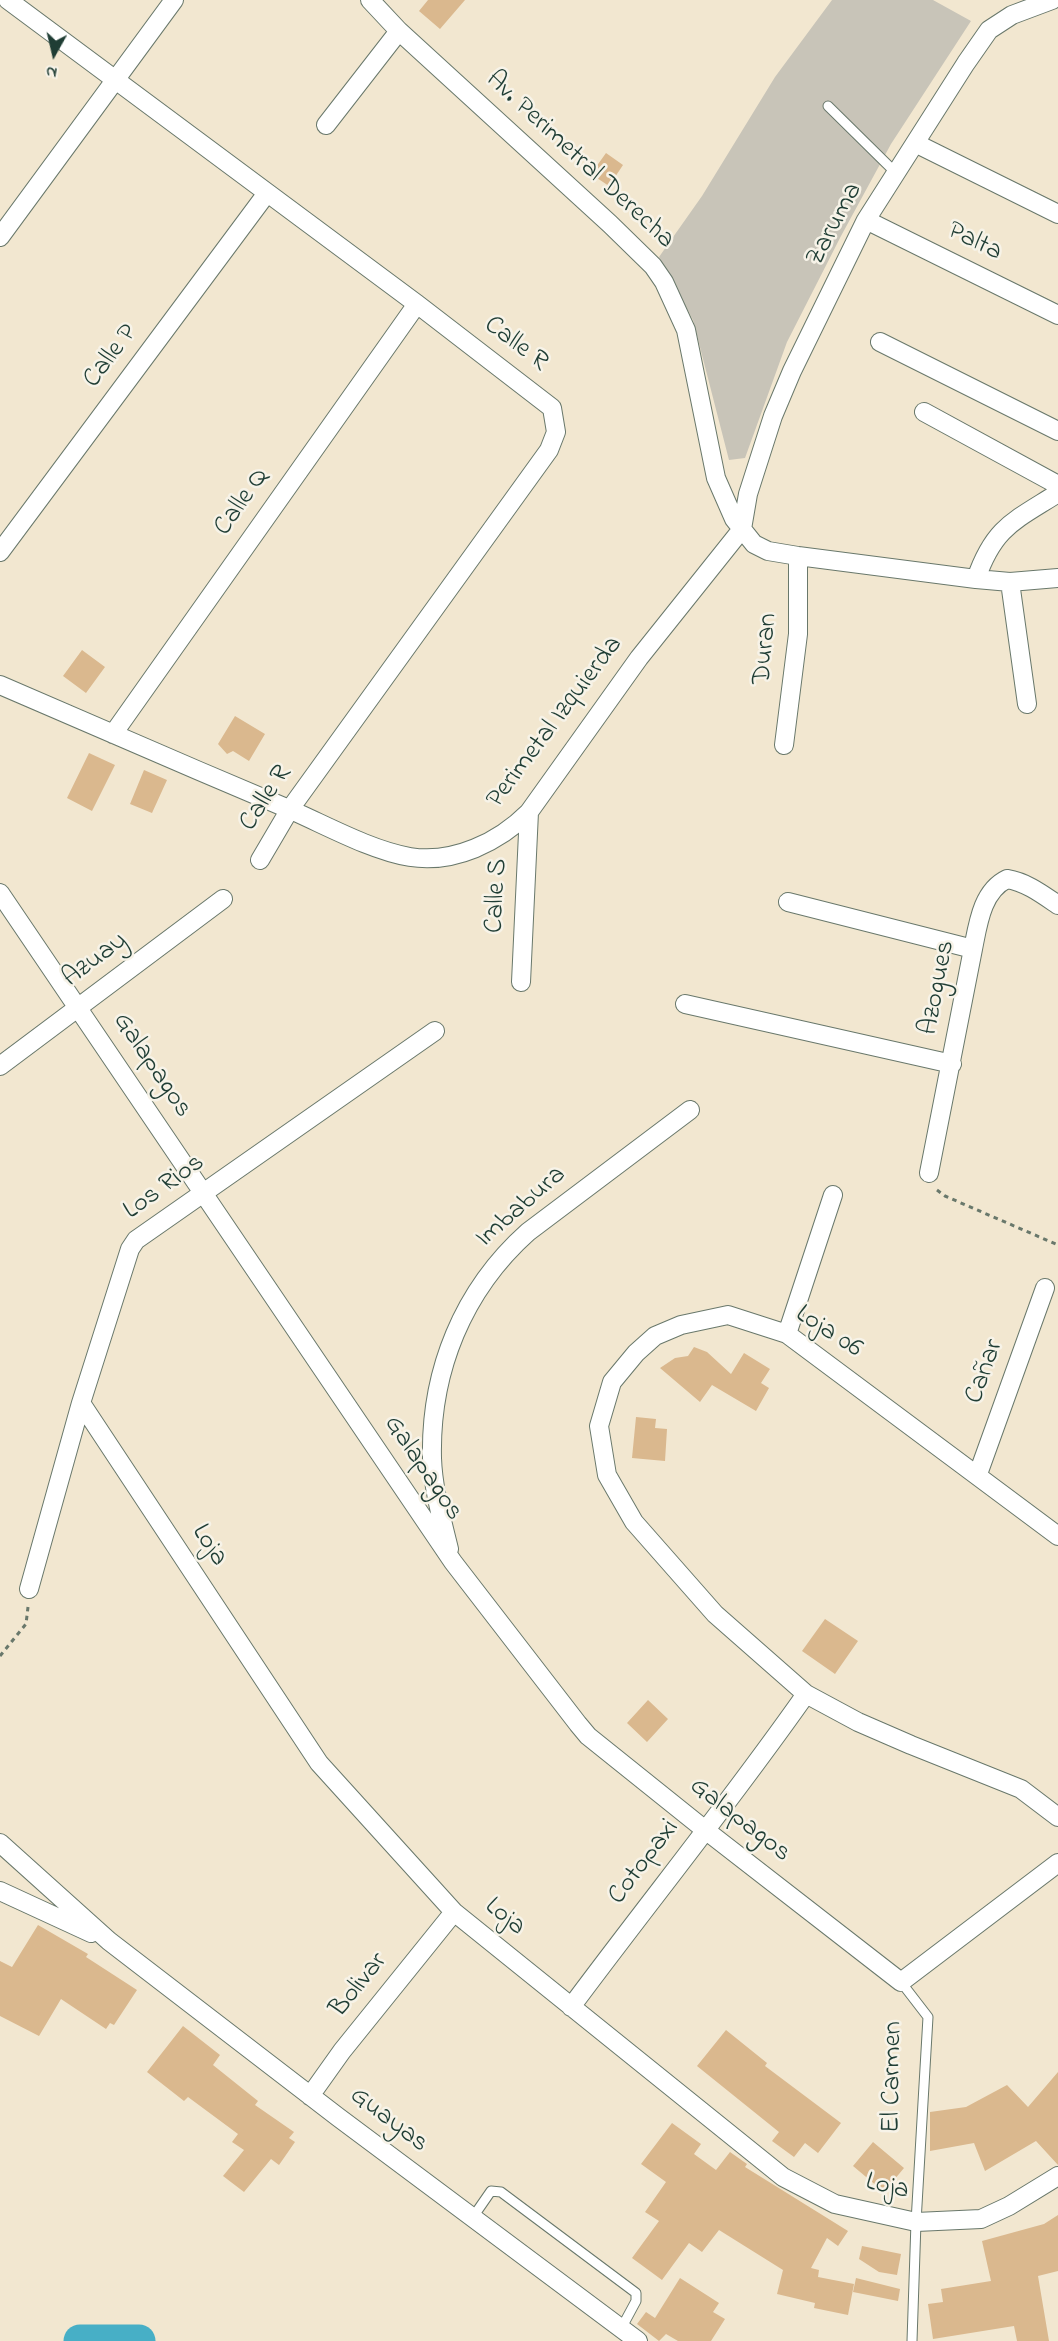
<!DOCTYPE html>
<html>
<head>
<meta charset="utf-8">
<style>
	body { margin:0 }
	#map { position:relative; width:1058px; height:2341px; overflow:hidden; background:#f2e7d0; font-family:"Indie Flower",sans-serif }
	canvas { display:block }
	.north { position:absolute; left:24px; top:24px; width:60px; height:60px; -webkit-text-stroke:4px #f7f3e8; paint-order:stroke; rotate:188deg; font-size:16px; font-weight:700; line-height:24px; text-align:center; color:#1f3d34 }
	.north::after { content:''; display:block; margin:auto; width:21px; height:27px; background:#1f3d34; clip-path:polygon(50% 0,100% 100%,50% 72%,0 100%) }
</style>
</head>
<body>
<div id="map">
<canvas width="1058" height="2341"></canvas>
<div class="north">N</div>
</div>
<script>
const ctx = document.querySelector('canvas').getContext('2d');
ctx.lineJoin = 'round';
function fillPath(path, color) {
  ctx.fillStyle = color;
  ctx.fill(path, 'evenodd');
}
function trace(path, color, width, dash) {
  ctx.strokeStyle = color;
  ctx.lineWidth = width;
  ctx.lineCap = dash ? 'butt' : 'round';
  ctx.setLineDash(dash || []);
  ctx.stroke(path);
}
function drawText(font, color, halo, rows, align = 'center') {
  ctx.font = font + ' "Indie Flower",sans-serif';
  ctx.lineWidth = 5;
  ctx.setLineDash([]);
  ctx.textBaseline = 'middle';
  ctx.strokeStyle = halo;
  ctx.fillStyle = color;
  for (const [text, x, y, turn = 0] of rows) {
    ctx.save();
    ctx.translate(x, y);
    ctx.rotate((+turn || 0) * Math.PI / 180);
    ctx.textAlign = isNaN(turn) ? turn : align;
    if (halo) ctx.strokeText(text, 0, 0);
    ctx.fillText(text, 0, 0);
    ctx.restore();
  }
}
const industrial = new Path2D(`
	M832,0H933L971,21L891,144L841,236L787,342L745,458L729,460L693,320L659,257L702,196L775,77Z`);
const river = new Path2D(`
	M80,2341H139`);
const building = new Path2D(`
	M428,0H465L440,29L419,11Z
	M606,153L623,165L609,186L591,174Z
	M82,650L105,667L86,693L63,676Z
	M235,716L265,734L249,761L233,751L227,754L218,744Z
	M89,753L115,765L92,811L67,798Z
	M144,770L167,780L152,813L130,804Z
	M694,1347L707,1352L731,1374L744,1353L770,1369L761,1383L769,1388L756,1411L712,1385L700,1402L660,1368L675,1358L688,1356Z
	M636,1417L656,1419L655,1428L667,1429L665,1461L632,1458Z
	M825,1619L858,1641L835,1674L802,1651Z
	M648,1700L668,1719L647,1742L627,1723Z
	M38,1925L88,1954L86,1957L137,1990L114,2025L110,2023L106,2029L61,1999L39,2036L0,2016V1961L12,1967Z
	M183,2026L220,2055L213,2065L258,2101L255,2105L294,2132L289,2138L295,2142L279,2165L271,2159L244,2192L223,2176L244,2150L232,2142L238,2134L188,2097L184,2101L147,2072Z
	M726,2030L767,2063L765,2066L841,2123L818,2153L805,2143L794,2157L772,2141L779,2132L697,2066Z
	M1058,2072V2165L1036,2141L985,2171L974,2143L930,2151V2112L966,2107L1007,2085L1028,2107Z
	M672,2123L701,2144L694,2154L716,2170L730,2152L747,2164L745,2167L848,2231L838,2246L827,2238L811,2268L819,2270L818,2277L854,2284L848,2315L814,2308L815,2303L777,2294L783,2270L719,2230L702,2252L689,2243L662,2280L632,2258L659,2221L645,2212L666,2182L641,2164Z
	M873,2142L904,2168L884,2192L853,2166Z
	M1058,2215V2271L1038,2276L1049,2341H1017L1014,2326L933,2339L928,2304L943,2302L941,2289L991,2281L982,2241L1044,2224Z
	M862,2246L901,2254L897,2275L879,2272L859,2259Z
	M680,2278L719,2303L713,2312L725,2319L711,2341H678L666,2334L659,2341L637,2324L646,2312L655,2318Z
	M856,2278L900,2289L898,2301L853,2292Z`);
const path = new Path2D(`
	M937,1190L945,1196L1058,1245
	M0,1656L26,1624L28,1607`);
const service = new Path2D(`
	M828,106L896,173
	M901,1982L928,2017L916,2222L912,2341
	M473,2217L491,2191L501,2192L636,2293V2301L622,2327`);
const minor = new Path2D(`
	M8,0L417,304L552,408L556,432L549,450L290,809L260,860
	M370,0L399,31L610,224L653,266L664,282L686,330L716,478L734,519L754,544L768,551L798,556L976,579L1010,582L1058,578
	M326,125L399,31
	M915,143L1058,214
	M866,220L1058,315
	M0,237L174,0
	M880,342L1058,431
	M924,412L1058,485
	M0,552L267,193
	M976,579C994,527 1014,521 1058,493
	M1010,582L1027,704
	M0,685C94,726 189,767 284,807C322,823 369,850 410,857C454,864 499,842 529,812L639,658L742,529L748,494L773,416L792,371L866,220L966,63L989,30L1012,15L1052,0
	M113,734L417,304
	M784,745L798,634V556
	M0,893L453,1562L578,1724L588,1736L704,1829L901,1982L1058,1863
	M788,902L973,949
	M521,982L529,812
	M685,1004L952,1064
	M0,1066L223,899
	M929,1173L973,949C978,924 982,891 1007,879C1026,882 1042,894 1058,905
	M787,1334L833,1195
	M81,1403L319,1763L454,1912L783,2177L835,2204L916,2222L981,2219L1009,2206L1058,2176
	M978,1474L1045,1288
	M1058,1536L787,1334L728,1315L681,1325L655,1336L636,1353L612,1382L599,1426L607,1475L634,1522L715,1614L806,1694L858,1722L911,1745L1021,1789L1058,1817
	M449,1549C442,1520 433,1489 432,1458C430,1371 463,1290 528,1232L690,1110
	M29,1589L81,1403L130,1249L136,1240L435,1031
	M0,1843L109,1941L338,2117L638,2341
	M0,1891L91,1933
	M571,2007C649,1902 731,1801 806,1694
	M310,2096L342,2051L454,1912`);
const streetNames = [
	["Av. Perimetral Derecha",579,161,43],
	["Zaruma",836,225,-62],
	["Palta",974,243,26],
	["Calle R",515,345,37],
	["Calle P",112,357,-53],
	["Calle Q",243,503,-55],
	["Duran",767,649,-85],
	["Perimetal Izquierda",556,723,-53],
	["Calle R",267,799,-57],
	["Calle S",498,896,-87],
	["Azuay",96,961,-37],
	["Azogues",939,988,-79],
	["Galapagos",151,1066,56],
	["Los Rios",165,1188,-36],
	["Imbabura",522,1208,-41],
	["Loja 06",828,1333,33],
	["Cañar",986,1372,-70],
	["Galapagos",422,1469,56],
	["Loja",208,1546,57],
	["Galapagos",739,1821,38],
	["Cotopaxi",645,1863,-53],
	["Loja",504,1918,39],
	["Bolivar",360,1986,-51],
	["El Carmen",894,2077,-89],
	["Guayas",388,2121,37],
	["Loja",887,2188,13]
];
fillPath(industrial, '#c8c4b8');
trace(river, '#47afc6', 33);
fillPath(building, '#dab88e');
trace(service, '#69786b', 11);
trace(minor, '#69786b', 20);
trace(path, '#69786b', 3, [4.5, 4.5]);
trace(service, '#fff', 9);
trace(minor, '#fff', 18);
drawText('27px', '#1f3d34', '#f7f3e8', streetNames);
</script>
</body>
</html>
